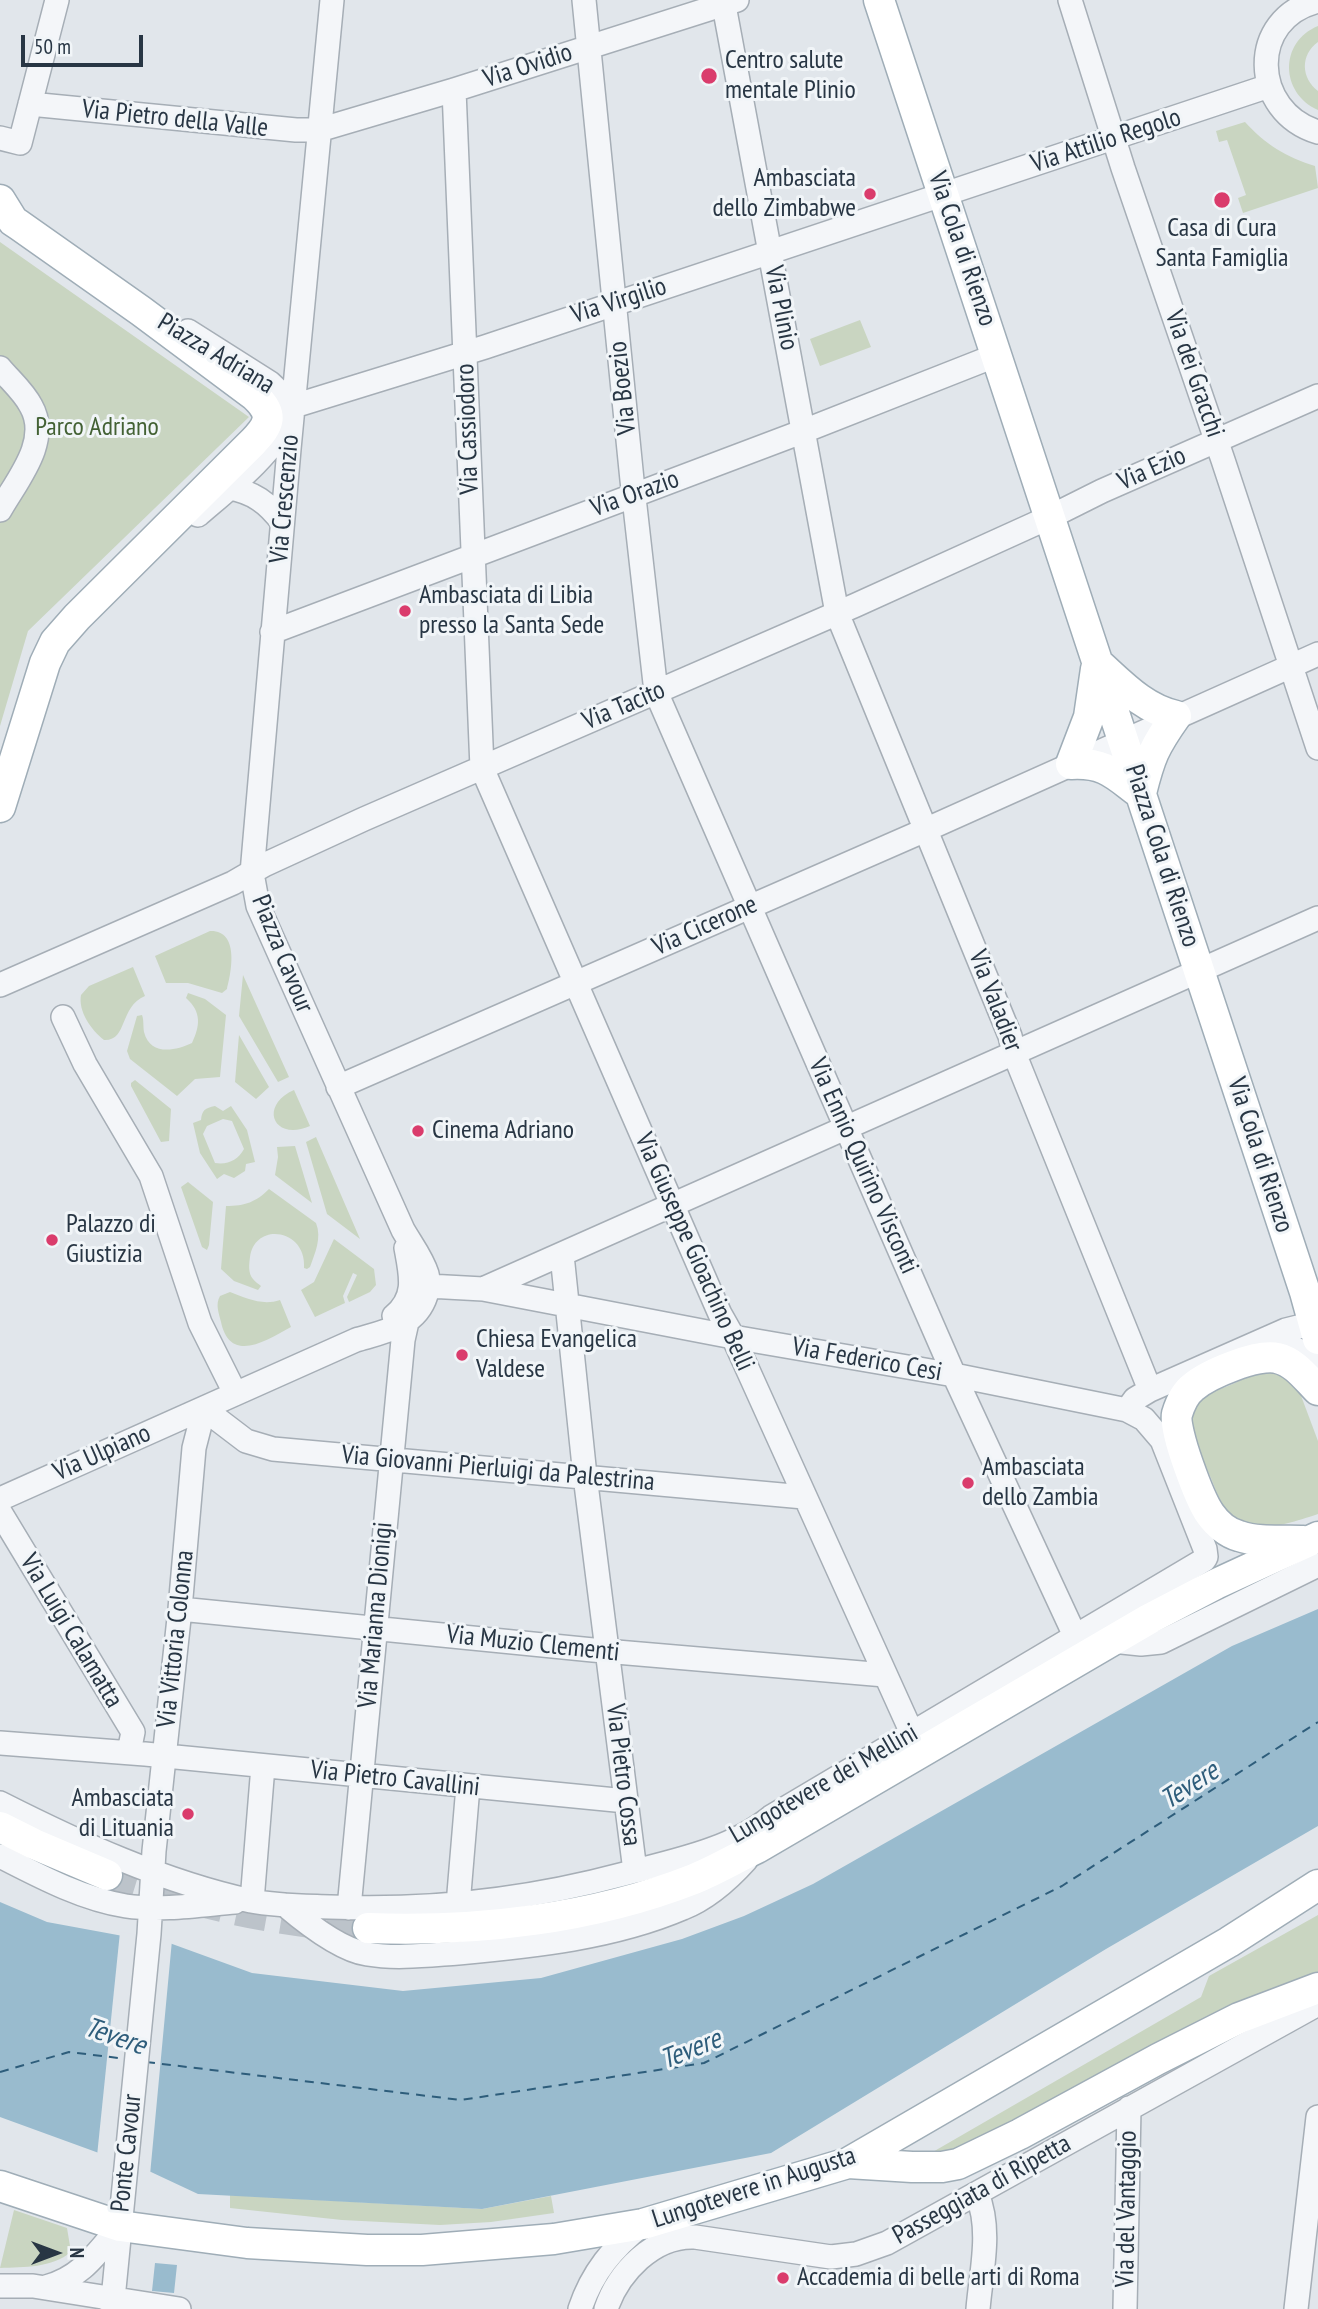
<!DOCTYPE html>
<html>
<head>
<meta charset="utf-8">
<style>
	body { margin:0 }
	#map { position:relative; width:1318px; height:2309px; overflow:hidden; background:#e1e6eb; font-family:"PT Sans Narrow",sans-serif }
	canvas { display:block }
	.north { position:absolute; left:21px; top:2218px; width:70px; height:70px; -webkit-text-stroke:5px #f1f5f8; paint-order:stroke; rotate:90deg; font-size:19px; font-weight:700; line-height:28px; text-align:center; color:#283644 }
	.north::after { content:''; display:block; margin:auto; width:24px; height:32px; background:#283644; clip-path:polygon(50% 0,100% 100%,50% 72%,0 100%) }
	.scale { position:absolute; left:21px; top:35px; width:122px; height:32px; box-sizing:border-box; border:4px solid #283644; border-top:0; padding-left:9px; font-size:21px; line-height:24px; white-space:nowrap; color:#283644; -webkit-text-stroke:5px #f1f5f8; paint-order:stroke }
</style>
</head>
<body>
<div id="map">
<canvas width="1318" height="2309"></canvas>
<div class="north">N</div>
<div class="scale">50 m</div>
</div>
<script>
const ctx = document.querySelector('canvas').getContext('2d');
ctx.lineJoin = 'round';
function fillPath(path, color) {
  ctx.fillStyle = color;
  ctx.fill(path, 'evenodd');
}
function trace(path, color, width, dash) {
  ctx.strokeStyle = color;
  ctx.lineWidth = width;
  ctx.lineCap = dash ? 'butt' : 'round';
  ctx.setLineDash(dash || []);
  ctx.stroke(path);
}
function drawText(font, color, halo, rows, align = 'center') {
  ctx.font = font + ' "PT Sans Narrow",sans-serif';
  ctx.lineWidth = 6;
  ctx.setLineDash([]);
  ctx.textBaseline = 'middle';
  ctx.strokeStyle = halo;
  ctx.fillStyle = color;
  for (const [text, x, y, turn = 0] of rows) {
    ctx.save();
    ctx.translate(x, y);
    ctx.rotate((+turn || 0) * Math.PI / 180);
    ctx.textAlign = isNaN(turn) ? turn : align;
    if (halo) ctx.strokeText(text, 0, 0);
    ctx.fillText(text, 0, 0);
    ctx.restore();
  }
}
const green = new Path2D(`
	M1318,26V42C1300,55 1301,78 1318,91V110C1280,93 1279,42 1318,26Z
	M1245,122C1265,144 1286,157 1315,166L1318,188L1243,213L1238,198L1246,195L1227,140L1219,142L1216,131Z
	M0,242L249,417L28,631L0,726Z
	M860,320L871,347L820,366L810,339Z
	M210,931C239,930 232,970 227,989L222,993L188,983H166L155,956Z
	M133,967L145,996C119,1007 128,1041 104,1040C91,1030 78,1011 81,995L89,986Z
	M243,975L289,1077L278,1082L239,1016Z
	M188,993L205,999L226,1015L220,1077L195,1079L177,1096L130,1059L127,1051L137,1016L142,1015C144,1020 143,1026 144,1032C150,1056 175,1051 192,1043C200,1026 202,1012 186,998Z
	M239,1035L269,1087L256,1099L235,1082Z
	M135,1080L171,1109L169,1141L161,1142L131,1086V1083Z
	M294,1090L310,1126C274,1142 258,1106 294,1090Z
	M215,1106L223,1111L231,1106L247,1130L255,1162L246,1164L245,1171L234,1178L224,1174L217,1179L200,1153L193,1123L201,1120C202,1110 205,1108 215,1106ZM223,1119L232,1121L244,1149C238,1160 228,1165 215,1163L203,1134L207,1126Z
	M316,1137L360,1239L327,1214L306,1142Z
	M295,1146L312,1203L275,1175L278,1157L277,1147Z
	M188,1182L213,1202L209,1245L207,1250L202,1247L181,1187Z
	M269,1189L316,1223C322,1238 315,1253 310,1267L307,1269L304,1268C307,1229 255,1221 250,1257C249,1265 248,1273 253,1279C255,1282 259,1284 261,1286L258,1290L234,1281L221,1269L226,1206C245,1206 256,1202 269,1189Z
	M334,1239L374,1269L376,1285L370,1292L349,1302L347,1297L357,1275L353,1273L343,1296L345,1303L315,1317L301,1290L314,1282Z
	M230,1292C246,1298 262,1306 280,1300L291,1327C266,1341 230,1364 221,1322C219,1313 215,1305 220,1296Z
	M1274,1371L1297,1385L1318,1441V1514C1300,1520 1262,1533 1244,1525C1225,1516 1218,1496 1211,1478C1201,1454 1179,1419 1204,1398C1210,1392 1220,1389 1228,1386C1244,1379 1257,1372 1274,1371Z
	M1318,1915V1982L959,2160L931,2153L1201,1997L1209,1976Z
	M230,2195L482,2209L551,2196L554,2213L491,2222L440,2225L342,2220L230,2208Z
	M14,2210L67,2228L71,2252C52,2268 24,2267 0,2268Z`);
const water = new Path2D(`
	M1318,1609V1826L1106,1949L771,2153L482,2209L198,2194L151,2172L0,2117V1902L47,1922L123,1936L164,1941L252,1973L403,1991L541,1978L682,1939L744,1916L813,1884L1232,1646Z
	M155,2263L177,2265L174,2293L152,2291Z`);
const pier = new Path2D(`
	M120,1932L172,1940L150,2175L97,2156Z`);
const ferry = new Path2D(`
	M146,2062L461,2100L704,2063L1062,1886L1318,1722
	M0,2072L69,2052L127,2059`);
const majorTunnel = new Path2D(`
	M107,1875C197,1903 273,1923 368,1928`);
const minor = new Path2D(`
	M584,0L632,480L656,692L954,1375L1076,1638
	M723,0L837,613L1010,1036L1014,1053L1150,1390
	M1070,0L1123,168L1223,460L1318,748
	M1318,1C1247,18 1251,112 1318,132
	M454,90L482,768L720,1314L733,1337L920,1751
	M30,104L296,130H319L454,90L737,0
	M0,138L20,143L57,0
	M188,331L270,383L294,406
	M0,368C10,380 24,392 31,406C51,441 17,480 0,510
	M294,406L485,347L1269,86
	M229,488C253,492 268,503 282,522
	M198,515C228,489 273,454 289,418
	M272,632L804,431L997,355
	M0,985L233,883L264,865L364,819L856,605L1050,517L1102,491L1318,396
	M63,1017L85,1064L151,1176L200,1323L235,1393
	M338,1087L914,835L1318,654
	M562,1255L585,1476L635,1871
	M428,1286L483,1289L733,1337L954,1375L1127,1410L1135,1399L1150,1390L1286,1330L1314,1323
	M483,1289L1318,918
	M394,1316C417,1297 411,1275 406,1248
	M1260,1342C1281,1338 1302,1351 1318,1363
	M204,1409L246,1441L273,1449L804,1497
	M0,1499L356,1340C383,1332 416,1327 426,1295C428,1288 429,1281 427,1274C422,1258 411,1244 403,1230L258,906L252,873L289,449L332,0
	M0,1512L133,1732L129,1752
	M180,1609L593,1650L885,1675
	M1112,1641L1141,1644L1161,1642L1318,1565
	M0,1743L145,1754L626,1801
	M0,1803C79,1843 164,1882 251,1901C277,1906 304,1906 330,1907C431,1911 527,1900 624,1874C673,1861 731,1850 771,1817L1204,1560L1206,1557L1205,1549L1162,1440L1144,1419L1127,1410
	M0,1856C39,1876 82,1899 126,1906C161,1911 200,1905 235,1902
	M252,1901L263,1766
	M285,1905C305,1922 341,1950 367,1954C396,1959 429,1955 458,1953C533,1946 613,1938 683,1908C708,1898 728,1880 746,1860
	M458,1905L468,1786
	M349,1908L403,1340L407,1322
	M977,2194C992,2230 981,2272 978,2309
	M0,2286H33L179,2309
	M46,2287C81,2278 97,2253 120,2226
	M112,2309L149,1934L154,1851L180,1609L194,1448L204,1409
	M580,2309C592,2273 613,2247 643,2224
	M606,2309C618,2273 653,2235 695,2237L831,2257L856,2254L887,2243L1318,2004
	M1125,2309L1129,2108
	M1296,2309L1318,2117`);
const major = new Path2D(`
	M879,0L1305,1292L1318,1339
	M0,200L13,221L19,225L141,311L255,396C275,415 269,425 253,442L77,617L55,642L45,663L0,807
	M1101,666C1124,687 1145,709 1176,716C1154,747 1150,757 1141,793
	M1096,669L1089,717L1071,764C1106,762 1115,775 1141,794
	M1303,1541C1283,1540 1259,1543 1239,1536C1228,1533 1217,1524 1210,1514C1200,1500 1173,1430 1177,1414C1180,1404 1185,1393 1193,1387C1208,1374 1258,1353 1277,1358C1295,1362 1306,1378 1318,1390
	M0,1827L34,1844L107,1875
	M368,1928C477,1932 592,1919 694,1879C716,1870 736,1858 757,1848L1149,1619L1216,1584L1318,1537
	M848,2163L912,2167H942L958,2164L1020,2134L1158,2059L1239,2018L1318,1988
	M0,2186L120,2226L247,2243L367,2250H422L554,2239L643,2224L848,2163L1229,1942L1318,1885`);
const markers = [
	[709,76,9,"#da3c6c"],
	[870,194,7,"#da3c6c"],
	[1222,200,9,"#da3c6c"],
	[405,611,7,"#da3c6c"],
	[418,1131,7,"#da3c6c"],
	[52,1240,7,"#da3c6c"],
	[462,1355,7,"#da3c6c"],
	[968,1483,7,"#da3c6c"],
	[188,1814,7,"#da3c6c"],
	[783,2278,7,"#da3c6c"]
];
const poiNames = [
	["Centro salute",725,61],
	["mentale Plinio",725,91],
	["Ambasciata",856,179,"right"],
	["dello Zimbabwe",856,209,"right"],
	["Casa di Cura",1222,229,"center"],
	["Santa Famiglia",1222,259,"center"],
	["Ambasciata di Libia",419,596],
	["presso la Santa Sede",419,626],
	["Cinema Adriano",432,1131],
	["Palazzo di",66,1225],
	["Giustizia",66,1255],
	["Chiesa Evangelica",476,1340],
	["Valdese",476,1370],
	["Ambasciata",982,1468],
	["dello Zambia",982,1498],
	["Ambasciata",174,1799,"right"],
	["di Lituania",174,1829,"right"],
	["Accademia di belle arti di Roma",797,2278]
];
const streetNames = [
	["Via Ovidio",528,66,-18],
	["Via Pietro della Valle",175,119,6],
	["Via Attilio Regolo",1106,141,-18],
	["Via Cola di Rienzo",962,249,71],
	["Via Virgilio",619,301,-18],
	["Via Plinio",781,308,79],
	["Piazza Adriana",216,354,31],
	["Via dei Gracchi",1194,374,71],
	["Via Boezio",623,388,-96],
	["Via Cassiodoro",468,429,-92],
	["Via Ezio",1152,469,-24],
	["Via Orazio",635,494,-20],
	["Via Crescenzio",285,499,-85],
	["Via Tacito",624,706,-23],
	["Piazza Cola di Rienzo",1162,856,72],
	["Via Cicerone",705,926,-24],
	["Piazza Cavour",282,954,68],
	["Via Valadier",995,1001,69],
	["Via Cola di Rienzo",1260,1155,72],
	["Via Ennio Quirino Visconti",863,1166,66],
	["Via Giuseppe Gioachino Belli",694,1252,66],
	["Via Federico Cesi",867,1360,10],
	["Via Ulpiano",102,1453,-24],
	["Via Giovanni Pierluigi da Palestrina",498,1469,5],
	["Via Marianna Dionigi",376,1615,-85],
	["Via Luigi Calamatta",71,1631,59],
	["Via Vittoria Colonna",176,1639,-84],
	["Via Muzio Clementi",533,1644,6],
	["Via Pietro Cossa",623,1775,83],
	["Via Pietro Cavallini",395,1779,6],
	["Lungotevere dei Mellini",824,1784,-30],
	["Ponte Cavour",127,2153,-84],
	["Lungotevere in Augusta",754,2188,-18],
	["Passeggiata di Ripetta",982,2190,-29],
	["Via del Vantaggio",1127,2209,-89]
];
const parkNames = [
	["Parco Adriano",97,428]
];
const waterNames = [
	["Tevere",1190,1786,-33],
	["Tevere",115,2037,19],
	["Tevere",691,2050,-22]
];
fillPath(green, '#c9d5c1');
fillPath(water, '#99bbce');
fillPath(pier, '#e1e6eb');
trace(ferry, '#2e5d7b', 2, [9, 7]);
trace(majorTunnel, '#bcc3ca', 30, [30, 15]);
trace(minor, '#a6aeb6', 26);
trace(major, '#9fadb7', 33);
trace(minor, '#f4f6f9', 23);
trace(major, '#fff', 30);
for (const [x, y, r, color] of markers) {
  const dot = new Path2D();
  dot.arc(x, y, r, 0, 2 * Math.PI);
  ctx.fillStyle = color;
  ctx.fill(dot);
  trace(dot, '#f1f5f8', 2.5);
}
drawText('26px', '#283644', '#f1f5f8', poiNames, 'left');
drawText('26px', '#283644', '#f1f5f8', streetNames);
drawText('26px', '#436134', '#f1f5f8', parkNames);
drawText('italic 28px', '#2e5d7b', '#f1f5f8', waterNames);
</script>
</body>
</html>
